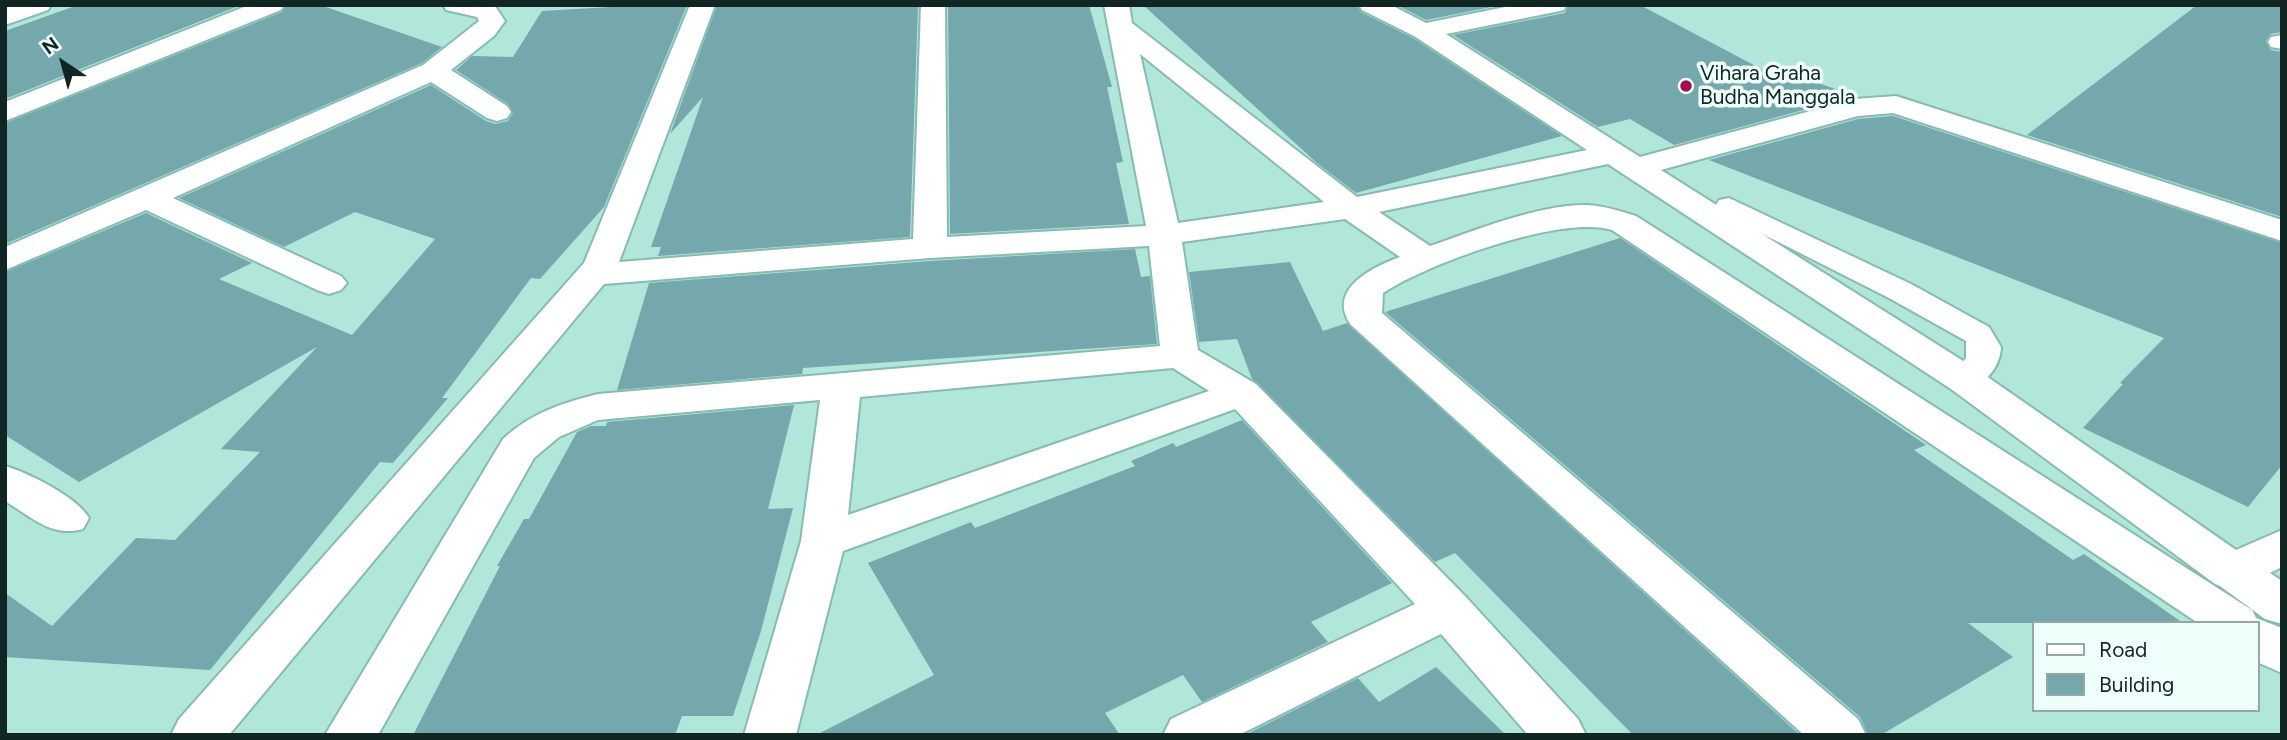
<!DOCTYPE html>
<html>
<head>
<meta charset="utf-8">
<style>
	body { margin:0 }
	#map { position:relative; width:2287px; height:740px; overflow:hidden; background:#b1e6db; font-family:Figtree,sans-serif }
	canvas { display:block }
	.frame { position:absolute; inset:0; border:7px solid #112622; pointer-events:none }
	.legend { position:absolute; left:2032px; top:621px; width:228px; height:91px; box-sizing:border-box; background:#eefefb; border:2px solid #96a8a4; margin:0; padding:9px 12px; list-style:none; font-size:21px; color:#112622 }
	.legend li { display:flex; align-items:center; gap:14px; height:35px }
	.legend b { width:35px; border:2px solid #96a8a4 }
	.north { position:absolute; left:28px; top:28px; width:70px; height:70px; -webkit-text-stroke:5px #eefefb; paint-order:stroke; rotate:324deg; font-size:19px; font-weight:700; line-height:28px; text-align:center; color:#112622 }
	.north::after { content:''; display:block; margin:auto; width:24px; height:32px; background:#112622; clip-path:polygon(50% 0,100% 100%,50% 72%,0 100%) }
</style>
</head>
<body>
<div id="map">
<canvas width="2287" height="740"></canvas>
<div class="frame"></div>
<ul class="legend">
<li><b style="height:9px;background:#fff"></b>Road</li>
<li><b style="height:19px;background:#74a8ac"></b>Building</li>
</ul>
<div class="north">N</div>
</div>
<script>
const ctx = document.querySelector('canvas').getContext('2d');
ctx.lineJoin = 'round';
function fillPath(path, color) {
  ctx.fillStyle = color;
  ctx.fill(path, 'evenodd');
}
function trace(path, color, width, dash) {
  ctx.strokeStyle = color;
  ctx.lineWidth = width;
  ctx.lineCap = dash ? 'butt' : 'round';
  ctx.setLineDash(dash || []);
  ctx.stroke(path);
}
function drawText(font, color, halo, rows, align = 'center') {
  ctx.font = font + ' Figtree,sans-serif';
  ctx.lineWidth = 7;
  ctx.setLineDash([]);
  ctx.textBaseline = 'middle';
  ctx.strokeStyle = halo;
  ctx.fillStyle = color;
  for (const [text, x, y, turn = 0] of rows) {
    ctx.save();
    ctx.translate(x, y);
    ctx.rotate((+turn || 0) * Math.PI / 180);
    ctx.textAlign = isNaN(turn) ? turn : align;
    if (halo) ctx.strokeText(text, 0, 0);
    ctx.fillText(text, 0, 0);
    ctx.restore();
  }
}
const building = new Path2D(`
	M78,5H241L5,99V31Z
	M286,5H320L442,47L422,63L5,244V123L282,12Z
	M645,5H687L604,207L540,279L531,278L442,398H448L393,463L380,462L210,670L5,657V593L52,626L136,538L175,540L260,452L221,449L317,347L79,482L5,435V272L146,213L252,263L219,279L352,335L435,239L355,212L284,247L179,198L431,85L486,121L496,124L508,121L513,113L508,104L456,70L472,56L513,57L542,11Z
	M717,5H918L910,237L658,256L661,247H651L703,97L670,134Z
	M948,5H1089L1112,87H1107L1123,162L1116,163L1129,224L950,234Z
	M1143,5H1357L1361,12L1413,38L1562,136L1356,193L1317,163Z
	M1397,5H1501L1426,20Z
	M1569,5H1640L1769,73L1781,70L1855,96L1674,145L1630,119L1598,127L1453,35L1565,13Z
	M2197,5H2282V32L2271,34L2266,41L2271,50L2282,52V217L2027,135Z
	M1893,116L2282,243V465L2248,507L2083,428L2123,384L2120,383L2164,338L1709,160L1858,119Z
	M1620,238L1926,445L1914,450L2073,560L2084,554L2183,623H1968L2013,657L1881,735H1868L1860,717L1385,312Z
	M1135,249L1141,277L1150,276L1157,344L803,368L802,374L617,390L649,283L930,261Z
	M1290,262L1323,331L1347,323L1800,735H1633L1455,553L1435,562L1252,379L1237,339L1199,342L1189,272Z
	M794,405L768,509L793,508L761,631L733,716H682L675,735H413L500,566H497L524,519H529L577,432L591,426H606L607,422Z
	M1242,420L1392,583L1311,622L1328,642L1202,702L1183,675L1105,713L1120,735H816L934,675L868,563L971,522L975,528L1024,509L1135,466L1131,461L1173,443L1176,447Z
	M1436,667L1506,735H1245L1358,678L1379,702Z`);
const lane = new Path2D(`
	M2282,35V49L2271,47L2268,42L2271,37Z
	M1729,198L1911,284L1989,327L2001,347C2000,372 1977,394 1953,388L1948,380L1966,358V341L1889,298L1719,212L1715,206L1719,200Z`);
const street = new Path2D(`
	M14,5H51L48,10L5,25V8Z
	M249,5H284L281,10L5,121V102Z
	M443,5L495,6L505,21L494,36L451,70L507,106L511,112L507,118L497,121L487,118L431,82L173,198L341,276L347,283L341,290L329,294L317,290L146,210L5,270V247L423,65L479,21L477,17L446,10Z
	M690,5H715L619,262L913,239L921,5H945L947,237L1146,226L1104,5H1129L1132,23L1357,197L1587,150L1414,36L1362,10L1359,5H1391L1426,23L1515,5H1567L1564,10L1555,12L1446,34L1640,157L1855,99L1896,96L2282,220V241L1893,113L1858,116L1661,170L1979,371L2236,550L2282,530V567L2270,573L2282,581V624L2265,619L2220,586L2215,584L1951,389L1608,164L1379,212L1430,246C1473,231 1543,203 1588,205C1604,206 1620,211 1636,216L2252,610L2256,618L2282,628V673L2257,662V623H2198L1612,230C1563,214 1426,264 1383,293L1382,313L1858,719L1866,735H1804L1351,325C1326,289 1373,267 1400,257L1345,219L1182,242L1198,350L1256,384L1465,596L1578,719L1586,735H1528L1441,634L1239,735H1163L1171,719L1415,604L1235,409L843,551L796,735H744L801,541L820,400L598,420L559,437L534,458L378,735H325L503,439C531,413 562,403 598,394L1160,346L1149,246L930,258L604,284L229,735H171L179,719L584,263ZM1140,54L1324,202L1178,223ZM1173,368L1209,391L848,515L860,397Z
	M5,466C29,473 77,497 89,518L83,529C52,538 30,516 5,501Z`);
const markers = [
	[1686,86,7,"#a10e51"]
];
const farPoinames = [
	["Vihara Graha",1700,74],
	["Budha Manggala",1700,98]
];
fillPath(building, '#74a8ac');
trace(lane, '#87bbb1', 4);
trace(street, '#87bbb1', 4);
fillPath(lane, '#fff');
fillPath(street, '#fff');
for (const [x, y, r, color] of markers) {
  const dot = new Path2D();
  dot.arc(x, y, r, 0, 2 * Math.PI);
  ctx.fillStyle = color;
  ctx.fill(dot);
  trace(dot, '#eefefb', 2.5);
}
drawText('21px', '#112622', '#eefefb', farPoinames, 'left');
</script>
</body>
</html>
